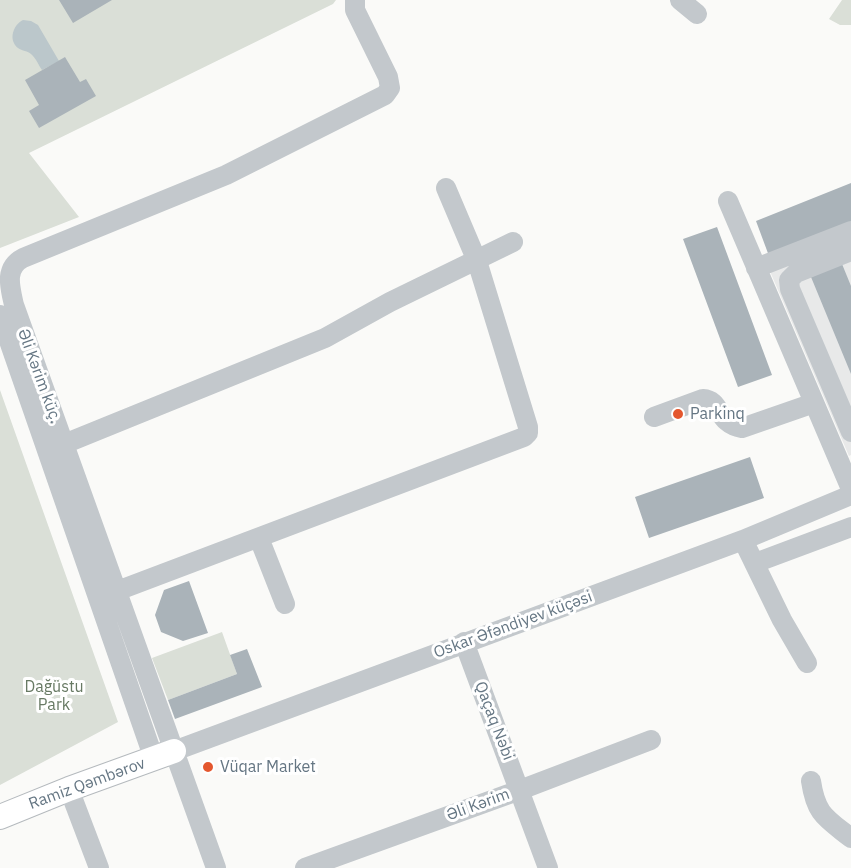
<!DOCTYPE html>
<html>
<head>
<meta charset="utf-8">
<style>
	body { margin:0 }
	canvas { display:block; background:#fafaf8 }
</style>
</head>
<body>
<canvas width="851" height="868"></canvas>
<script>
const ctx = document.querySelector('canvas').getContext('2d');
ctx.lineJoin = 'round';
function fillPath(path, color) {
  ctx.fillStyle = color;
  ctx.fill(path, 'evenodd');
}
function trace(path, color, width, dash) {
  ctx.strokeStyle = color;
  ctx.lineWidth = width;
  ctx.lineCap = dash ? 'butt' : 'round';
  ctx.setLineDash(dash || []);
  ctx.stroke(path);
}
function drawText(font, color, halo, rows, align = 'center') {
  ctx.font = font + ' "IBM Plex Sans",sans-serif';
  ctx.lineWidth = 6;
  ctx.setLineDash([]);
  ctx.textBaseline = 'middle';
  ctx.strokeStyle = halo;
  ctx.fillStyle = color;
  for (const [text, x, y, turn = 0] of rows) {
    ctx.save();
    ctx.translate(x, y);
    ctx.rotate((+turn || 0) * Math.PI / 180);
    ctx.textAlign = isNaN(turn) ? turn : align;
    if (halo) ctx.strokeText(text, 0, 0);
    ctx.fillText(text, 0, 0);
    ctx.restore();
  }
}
const built = new Path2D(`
	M851,237V455L849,456L769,269Z`);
const green = new Path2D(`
	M0,0H336L333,4L29,153L79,217L0,248Z
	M842,0H851V25H840L829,19Z
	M0,390L118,722L0,785Z
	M222,632L237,674L168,700L152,658Z`);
const water = new Path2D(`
	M23,20L31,21L38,25L59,61L42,70C39,66 36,58 31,54C28,51 22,51 18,48C8,40 13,25 23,20Z`);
const building = new Path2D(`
	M59,0H112L73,23Z
	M65,57L80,82L86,79L96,96L39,128L29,111L39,105L25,80Z
	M851,183V224L769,256L756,221Z
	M717,227L772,375L738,387L683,239Z
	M842,264L851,286V374L811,277Z
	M750,457L764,498L649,538L635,497Z
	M189,581L208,633L183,641L161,632L155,615L164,590Z
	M247,649L262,687L175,719L168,700L237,674L230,655Z`);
const minor = new Path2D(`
	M680,0L697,14
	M728,201L851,489
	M851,251L796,273L789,280L790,289L851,432
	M756,268L851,231
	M0,315L154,759
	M654,417L703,399C722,400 716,424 742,428L814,403
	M64,444L325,338L390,302L513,242
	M259,538L285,604
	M743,540L782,620L807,663
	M755,563L851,527
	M117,591L524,437L528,433V427L477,261L446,188
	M464,642L548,868
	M174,751L743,540L851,495
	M811,781C816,815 826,818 851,838
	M69,789L99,868
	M216,868L14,305C10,287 4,268 23,258L226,175L385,95L390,88L388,77L355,10V0
	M305,868L520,790L651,740`);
const major = new Path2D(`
	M0,817L69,789L174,751`);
const markers = [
	[678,414,6,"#e4572e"],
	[208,767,6,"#e4572e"]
];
const streetNames = [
	["Əli Kərim küç.",39,376,70],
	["Oskar Əfəndiyev küçəsi",513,625,-20],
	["Qaçaq Nəbi",494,721,69],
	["Ramiz Qəmbərov",87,784,-20],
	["Əli Kərim",478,805,-20]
];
const poiNames = [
	["Parkinq",690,414],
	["Vüqar Market",220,767]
];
const parkNames = [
	["Dağüstu",54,687],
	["Park",54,705]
];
fillPath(built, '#e8e9e9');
fillPath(green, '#dadfd7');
fillPath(water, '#bbc7cb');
fillPath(building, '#aab3b9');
trace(major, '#b5babe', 26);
trace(minor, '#c3c8cc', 20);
trace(major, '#fff', 24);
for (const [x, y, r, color] of markers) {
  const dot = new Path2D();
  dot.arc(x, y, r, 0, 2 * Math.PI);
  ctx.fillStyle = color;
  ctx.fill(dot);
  trace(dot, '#fff', 2);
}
drawText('16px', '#657683', '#fff', streetNames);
drawText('16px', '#657683', '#fff', poiNames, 'left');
drawText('16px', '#687a64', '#fff', parkNames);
</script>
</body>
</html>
